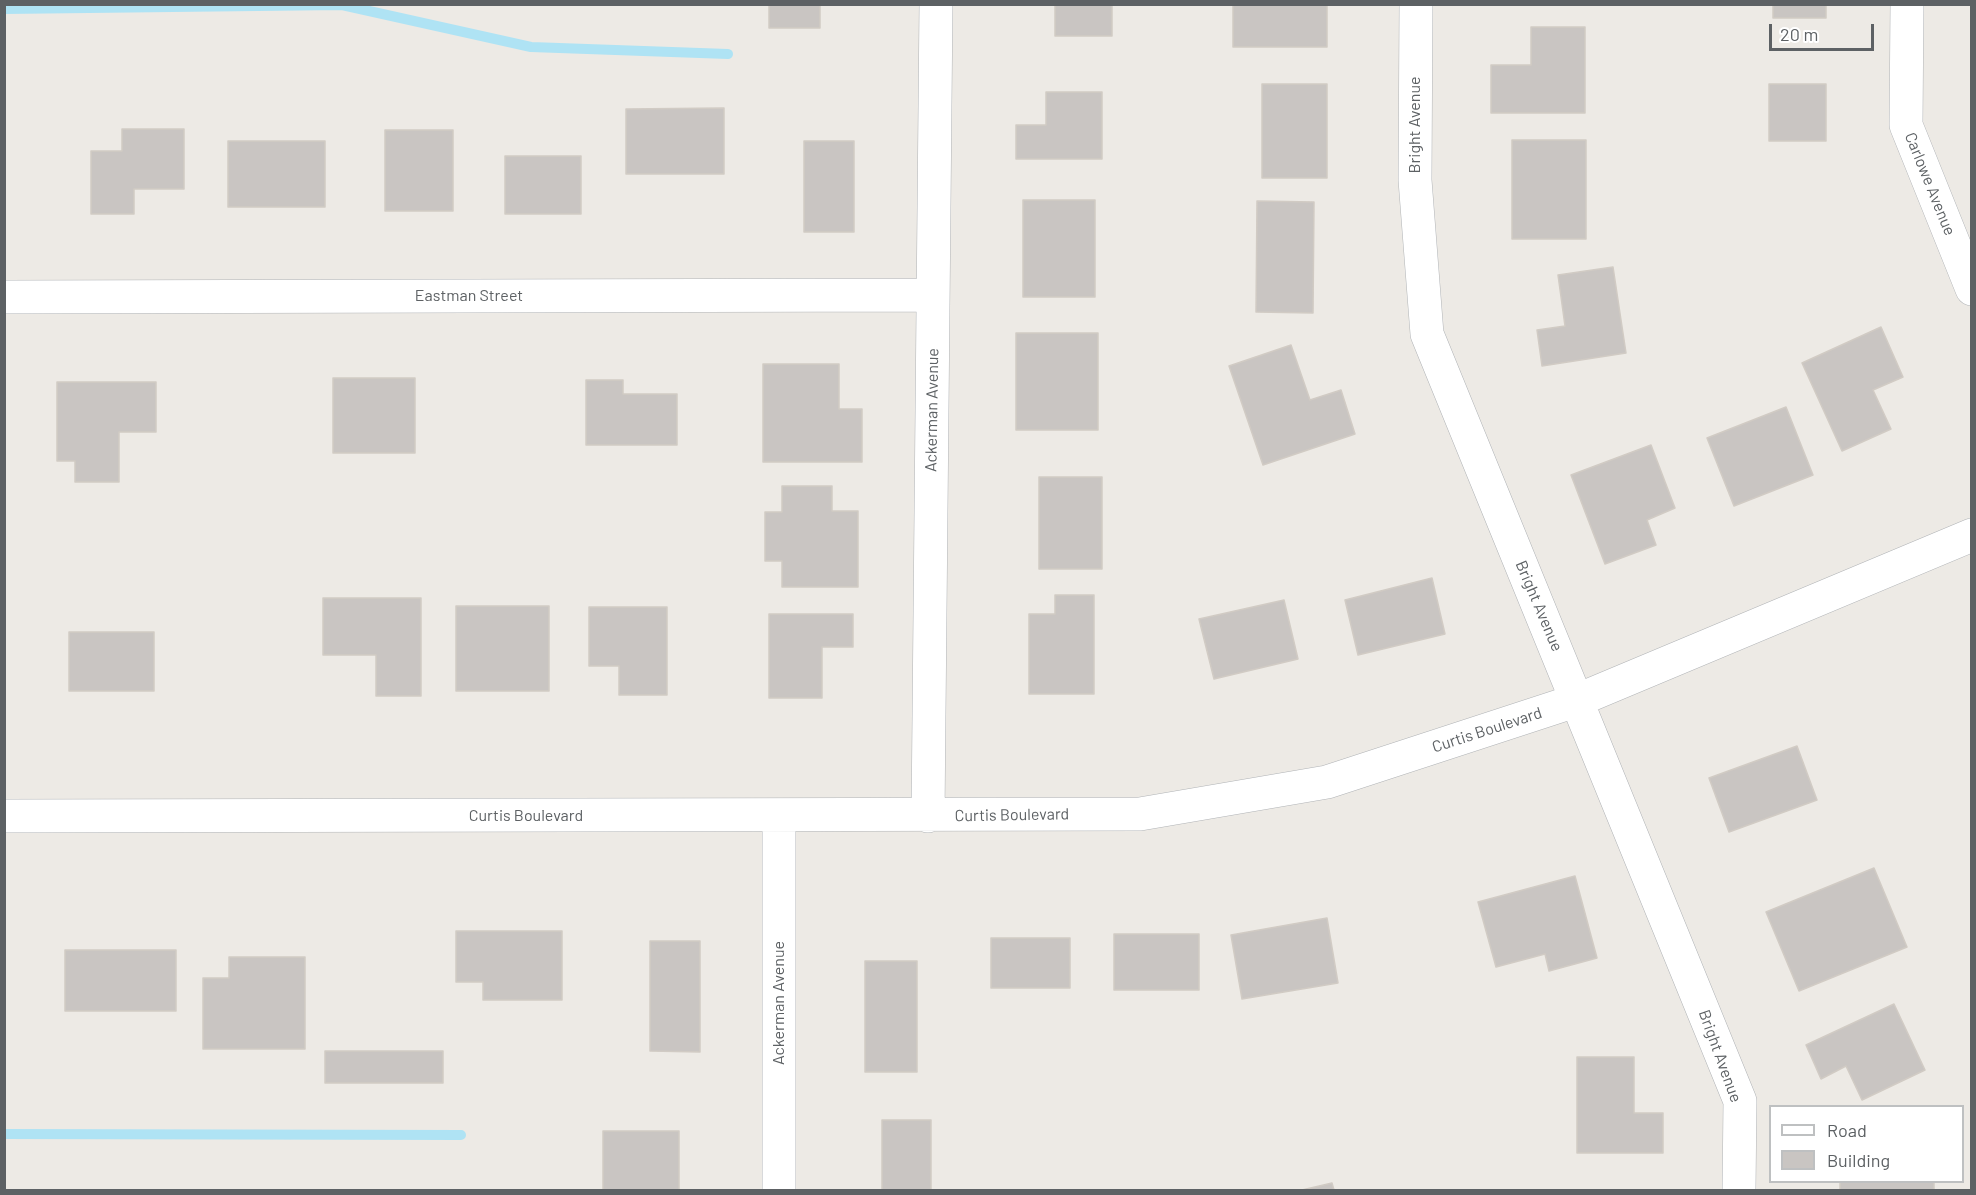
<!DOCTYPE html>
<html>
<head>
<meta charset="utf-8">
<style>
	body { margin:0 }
	#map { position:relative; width:1976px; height:1195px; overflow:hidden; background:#edeae5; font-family:Barlow,sans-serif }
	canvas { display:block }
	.frame { position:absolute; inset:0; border:6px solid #5d6164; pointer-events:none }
	.legend { position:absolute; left:1769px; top:1105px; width:195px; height:78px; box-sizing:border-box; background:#fff; border:2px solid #bec0c1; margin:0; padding:8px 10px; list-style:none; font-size:18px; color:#5d6164 }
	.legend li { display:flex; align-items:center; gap:12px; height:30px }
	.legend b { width:30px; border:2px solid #bec0c1 }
	.scale { position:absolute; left:1769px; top:24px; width:105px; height:27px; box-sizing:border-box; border:3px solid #5d6164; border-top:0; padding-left:8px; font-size:18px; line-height:21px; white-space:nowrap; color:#5d6164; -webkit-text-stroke:4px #fff; paint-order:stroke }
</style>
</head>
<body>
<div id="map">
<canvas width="1976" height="1195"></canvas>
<div class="frame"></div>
<ul class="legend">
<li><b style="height:8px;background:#fff"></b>Road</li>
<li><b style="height:16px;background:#c9c5c2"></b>Building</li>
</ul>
<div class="scale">20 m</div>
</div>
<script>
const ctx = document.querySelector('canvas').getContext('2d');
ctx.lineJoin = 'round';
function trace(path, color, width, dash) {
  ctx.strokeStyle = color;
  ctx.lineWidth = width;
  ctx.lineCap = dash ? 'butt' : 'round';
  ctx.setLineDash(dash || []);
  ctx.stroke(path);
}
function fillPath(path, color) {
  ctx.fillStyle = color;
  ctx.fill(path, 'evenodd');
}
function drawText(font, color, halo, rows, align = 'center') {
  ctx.font = font + ' Barlow,sans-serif';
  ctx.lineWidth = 6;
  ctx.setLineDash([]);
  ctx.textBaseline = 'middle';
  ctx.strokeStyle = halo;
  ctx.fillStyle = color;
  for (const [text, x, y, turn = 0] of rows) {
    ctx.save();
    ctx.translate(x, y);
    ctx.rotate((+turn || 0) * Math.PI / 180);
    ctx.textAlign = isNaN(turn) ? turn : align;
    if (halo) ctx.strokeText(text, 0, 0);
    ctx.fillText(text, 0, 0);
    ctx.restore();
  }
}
const stream = new Path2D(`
	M4,9L342,5L531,47L728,54
	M4,1134L461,1135`);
const building = new Path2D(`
	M769,4H820V28H769Z
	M1055,4H1112V36H1055Z
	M1233,4H1327V47H1233Z
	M1773,4H1826V18H1773Z
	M1531,27H1585V113H1491V65H1531Z
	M1262,84H1327V178H1262Z
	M1769,84H1826V141H1769Z
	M1046,92H1102V159H1016V125H1046Z
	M724,108V174H626V109Z
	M122,129H184V189H134V214H91V151H122Z
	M385,130H453V211H385Z
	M1512,140H1586V239H1512Z
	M228,141H325V207H228Z
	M804,141H854V232H804Z
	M505,156H581V214H505Z
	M1023,200H1095V297H1023Z
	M1257,201L1314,202L1313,313L1256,312Z
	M1613,267L1626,353L1542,366L1537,330L1565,326L1558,275Z
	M1881,327L1903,377L1873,390L1891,429L1842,451L1802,363Z
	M1016,333H1098V430H1016Z
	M1291,345L1310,400L1341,390L1355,434L1263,465L1229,366Z
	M763,364H839V409H862V462H763Z
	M333,378H415V453H333Z
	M586,380H623V394H677V445H586Z
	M57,382H156V432H119V482H75V461H57Z
	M1786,407L1813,475L1734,506L1707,438Z
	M1651,445L1675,508L1647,520L1656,545L1605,564L1571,475Z
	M1039,477H1102V569H1039Z
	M782,486H832V511H858V587H782V561H765V512H782Z
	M1432,578L1445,634L1358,655L1345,600Z
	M1055,595H1094V694H1029V614H1055Z
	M323,598H421V696H376V655H323Z
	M1284,600L1298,659L1214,679L1199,619Z
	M456,606H549V691H456Z
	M589,607H667V695H619V666H589Z
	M769,614H853V647H822V698H769Z
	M69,632H154V691H69Z
	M1797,746L1817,800L1729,832L1709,778Z
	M1874,868L1907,947L1799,991L1766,912Z
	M1575,876L1597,958L1549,971L1545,954L1496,967L1478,902Z
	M1327,918L1338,983L1242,999L1231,935Z
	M456,931H562V1000H483V982H456Z
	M1114,934H1199V990H1114Z
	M991,938H1070V988H991Z
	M650,941H700V1052L650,1051Z
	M65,950H176V1011H65Z
	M229,957H305V1049H203V978H229Z
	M865,961H917V1072H865Z
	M1894,1004L1925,1070L1862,1100L1846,1066L1821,1079L1806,1045Z
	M325,1051H443V1083H325Z
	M1577,1057H1634V1113H1663V1153H1577Z
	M882,1120H931V1190H882Z
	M603,1131H679V1190H603Z
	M1840,1182H1934V1190H1840Z
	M1332,1183L1334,1190H1302Z`);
const minor = new Path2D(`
	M1416,4L1415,180L1427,334L1740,1101L1739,1190
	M1907,4L1906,125L1972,289
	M4,297L933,295
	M4,816L1140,814L1327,782L1578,700L1972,535
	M928,816L936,4
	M779,1190V816`);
const streetNames = [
	["Bright Avenue",1415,125,-90],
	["Carlowe Avenue",1930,184,68],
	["Eastman Street",469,296],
	["Ackerman Avenue",932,410,-89],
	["Bright Avenue",1539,606,67],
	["Curtis Boulevard",1487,730,-18],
	["Curtis Boulevard",1012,815,-1],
	["Curtis Boulevard",526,816],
	["Ackerman Avenue",779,1003,-90],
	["Bright Avenue",1720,1056,70]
];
trace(stream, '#afe3f4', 10);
fillPath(building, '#c9c5c2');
trace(building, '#d1cbc4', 1.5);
trace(minor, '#b0b3b6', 34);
trace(minor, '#fff', 33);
drawText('16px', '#5d6164', '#fff', streetNames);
</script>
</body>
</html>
